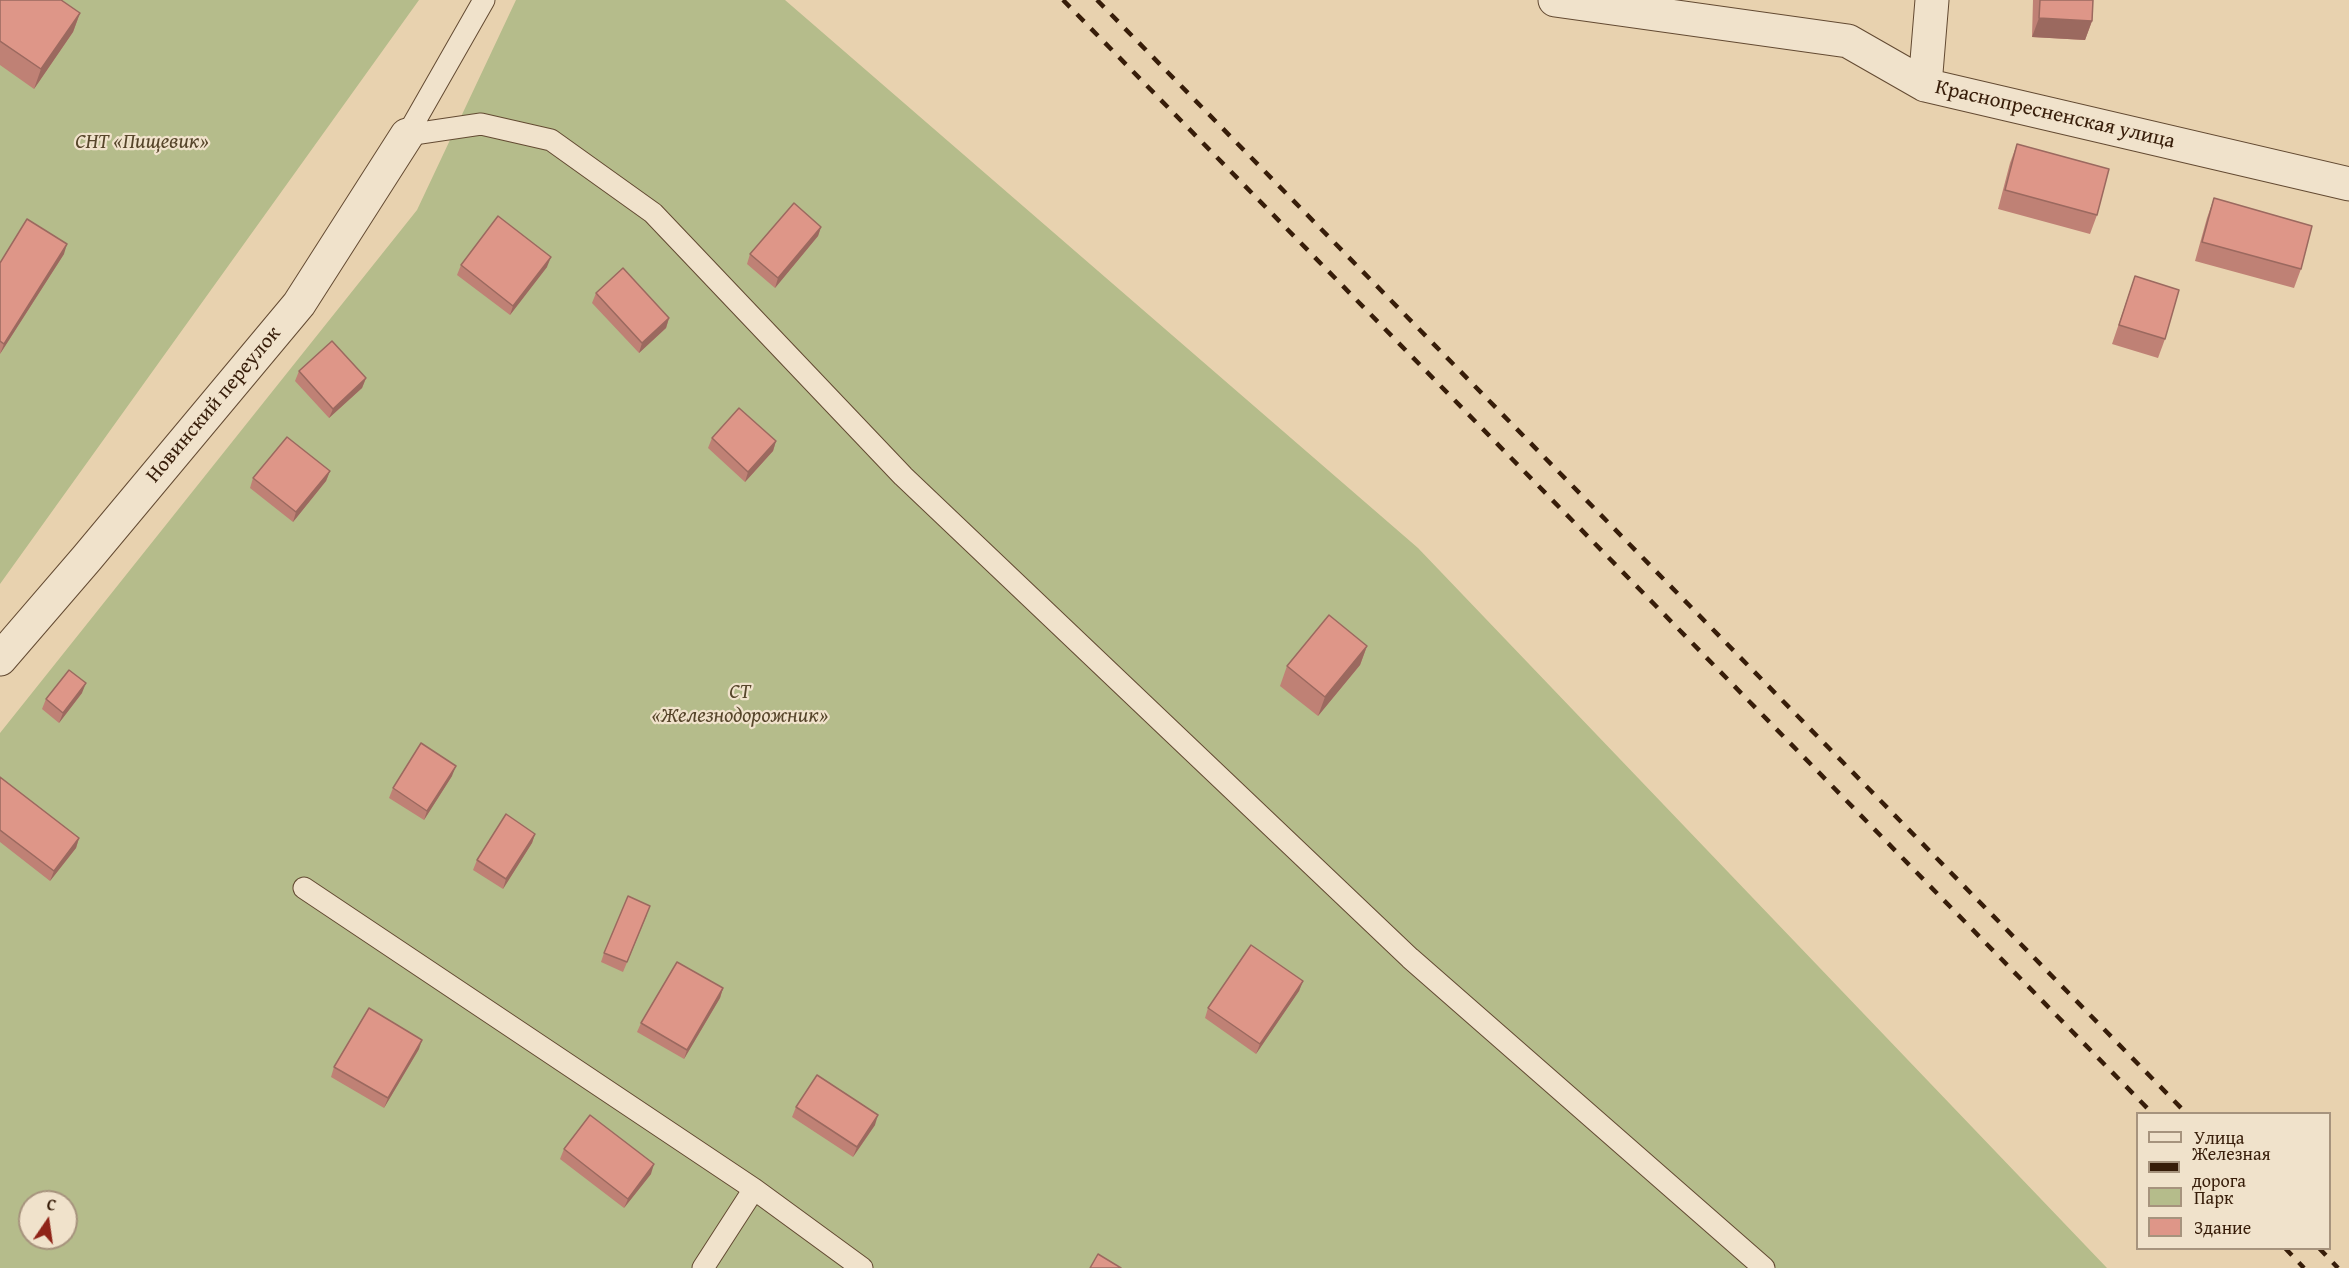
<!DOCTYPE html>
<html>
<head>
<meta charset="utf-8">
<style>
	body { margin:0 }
	#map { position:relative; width:2349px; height:1268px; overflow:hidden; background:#e8d2af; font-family:"Gentium Book Plus",serif }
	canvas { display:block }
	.legend { position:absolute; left:2136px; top:1112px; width:195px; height:138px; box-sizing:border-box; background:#f0e2cb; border:2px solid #a6937d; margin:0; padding:8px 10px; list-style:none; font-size:18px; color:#371d09 }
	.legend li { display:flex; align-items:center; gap:12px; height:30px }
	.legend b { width:30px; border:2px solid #a6937d }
	.north { position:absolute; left:18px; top:1190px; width:60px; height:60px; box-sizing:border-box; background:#f0e2cb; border:2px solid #a6937d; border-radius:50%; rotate:13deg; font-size:16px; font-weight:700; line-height:24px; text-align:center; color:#371d09 }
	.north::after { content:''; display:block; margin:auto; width:21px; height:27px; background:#8f2418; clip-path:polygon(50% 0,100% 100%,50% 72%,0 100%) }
</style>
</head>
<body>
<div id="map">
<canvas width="2349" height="1268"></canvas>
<ul class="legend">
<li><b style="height:8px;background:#f0e2cb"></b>Улица</li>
<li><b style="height:8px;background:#371d09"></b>Железная дорога</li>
<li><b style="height:16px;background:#b5bc8b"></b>Парк</li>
<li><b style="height:16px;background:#de9688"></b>Здание</li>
</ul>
<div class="north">С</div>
</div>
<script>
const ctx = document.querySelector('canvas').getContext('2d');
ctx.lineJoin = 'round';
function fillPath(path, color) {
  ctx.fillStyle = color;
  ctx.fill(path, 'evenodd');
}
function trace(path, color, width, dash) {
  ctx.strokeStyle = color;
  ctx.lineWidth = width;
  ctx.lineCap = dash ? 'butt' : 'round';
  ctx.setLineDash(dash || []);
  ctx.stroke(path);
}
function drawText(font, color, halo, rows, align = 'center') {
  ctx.font = font + ' "Gentium Book Plus",serif';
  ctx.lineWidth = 4.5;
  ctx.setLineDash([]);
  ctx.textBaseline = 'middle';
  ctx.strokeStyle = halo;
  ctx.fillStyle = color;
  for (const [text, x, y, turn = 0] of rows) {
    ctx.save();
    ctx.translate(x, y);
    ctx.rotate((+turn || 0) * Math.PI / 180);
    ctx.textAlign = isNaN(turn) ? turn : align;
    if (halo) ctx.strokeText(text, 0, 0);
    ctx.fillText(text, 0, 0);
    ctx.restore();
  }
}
const green = new Path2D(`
	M0,0H419L0,584Z
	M516,0H785L1418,548L2107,1268H0V733L417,210ZM30,1202H66V1238H30Z`);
const lane = new Path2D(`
	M407,135L481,124L551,140L653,213L903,476L1410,958L1764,1268
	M407,135L484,0
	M304,888L754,1189L862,1268
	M703,1268L754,1189`);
const street = new Path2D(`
	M1555,0L1848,41L1925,85L2349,184
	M1925,85L1932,0
	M0,659L87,558L299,304L407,135`);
const rail = new Path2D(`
	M1063,0L2153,1114
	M1097,0L2187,1114
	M2285,1248L2304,1268
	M2319,1248L2338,1268`);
const wall = new Path2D(`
	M0,0L80,13L73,32L34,89L0,65Z
	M2033,0H2093L2092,21L2085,40L2032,37Z
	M2017,144L2097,215L2090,234L1998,209L2010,163Z
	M2214,198L2301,269L2294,288L2195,261L2207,218Z
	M821,227L818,236L775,288L747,264L750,254Z
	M64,254L0,354V263Z
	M461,265L547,267L510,315L457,275Z
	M2135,276L2165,339L2158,358L2112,344Z
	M596,293L669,318L666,328L639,353L592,303Z
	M299,371L366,378L362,388L329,418L295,381Z
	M712,438L776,441L773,451L745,482L708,448Z
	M330,471L326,481L293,522L250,488L253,478Z
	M1367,646L1360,665L1318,716L1280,686L1287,666Z
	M82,693L59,723L42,709L46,699Z
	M452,776L424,820L389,798L393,788Z
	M0,777L79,838L76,848L50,881L0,842Z
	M535,834L532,843L503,889L473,870L477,860Z
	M647,915L623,972L601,962L604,953Z
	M1303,981L1299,991L1256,1054L1205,1018L1208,1008Z
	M723,988L720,998L684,1059L637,1032L641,1023Z
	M419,1049L384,1108L331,1077L334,1067Z
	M796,1107L875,1125L853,1157L792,1117Z
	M564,1149L651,1174L624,1208L560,1159Z`);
const shadedWall = new Path2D(`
	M80,13L73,32L34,89L41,69Z
	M2039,18L2092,21L2085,40L2032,37Z
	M821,227L818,236L775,288L778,278Z
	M67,244L64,254L0,354L4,344Z
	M551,257L547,267L510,315L513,306Z
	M669,318L666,328L639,353L642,343Z
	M366,378L362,388L329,418L333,409Z
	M776,441L773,451L745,482L748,472Z
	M330,471L326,481L293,522L296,512Z
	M1367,646L1360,665L1318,716L1325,697Z
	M86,683L82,693L59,723L63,713Z
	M456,766L452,776L424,820L427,811Z
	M535,834L532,843L503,889L506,879Z
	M79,838L76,848L50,881L54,871Z
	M1303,981L1299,991L1256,1054L1260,1044Z
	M723,988L720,998L684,1059L687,1050Z
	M422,1040L419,1049L384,1108L388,1098Z
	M878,1115L875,1125L853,1157L857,1147Z
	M654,1164L651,1174L624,1208L628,1199Z`);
const building = new Path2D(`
	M0,0H61L80,13L41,69L0,41Z
	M2040,0H2093L2092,21L2039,18Z
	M2017,144L2109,169L2097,215L2005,190Z
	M2214,198L2312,226L2301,269L2202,242Z
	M794,203L821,227L778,278L750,254Z
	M498,216L551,257L513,306L461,265Z
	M27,219L67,244L4,344L0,341V263Z
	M623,268L669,318L642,343L596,293Z
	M2135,276L2179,290L2165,339L2119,325Z
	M332,341L366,378L333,409L299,371Z
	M739,408L776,441L748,472L712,438Z
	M287,437L330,471L296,512L253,478Z
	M1329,615L1367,646L1325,697L1287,666Z
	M69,670L86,683L63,713L46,699Z
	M421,743L456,766L427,811L393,788Z
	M0,777L79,838L54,871L0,830Z
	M506,814L535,834L506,879L477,860Z
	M628,896L650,906L627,962L604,953Z
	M1251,945L1303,981L1260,1044L1208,1008Z
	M677,962L723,988L687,1050L641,1023Z
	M369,1008L422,1040L388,1098L334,1067Z
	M817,1075L878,1115L857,1147L796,1107Z
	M590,1115L654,1164L628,1199L564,1149Z
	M1098,1254L1121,1268H1090Z`);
const streetNames = [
	["Краснопресненская улица",2055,115,13],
	["Новинский переулок",214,405,-50]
];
const parkNames = [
	["СНТ «Пищевик»",142,143],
	["СТ",740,693],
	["«Железнодорожник»",740,717]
];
fillPath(green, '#b5bc8b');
trace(lane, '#634a32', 23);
trace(street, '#634a32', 35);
trace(lane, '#f0e2cb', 21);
trace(street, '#f0e2cb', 33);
trace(rail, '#371d09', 4.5, [10, 10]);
fillPath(wall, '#bf8175');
fillPath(shadedWall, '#9b695f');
fillPath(building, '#de9688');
trace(building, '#9b695f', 1.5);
drawText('21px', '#371d09', '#f0e2cb', streetNames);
drawText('italic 21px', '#56452a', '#f0e2cb', parkNames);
</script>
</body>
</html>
